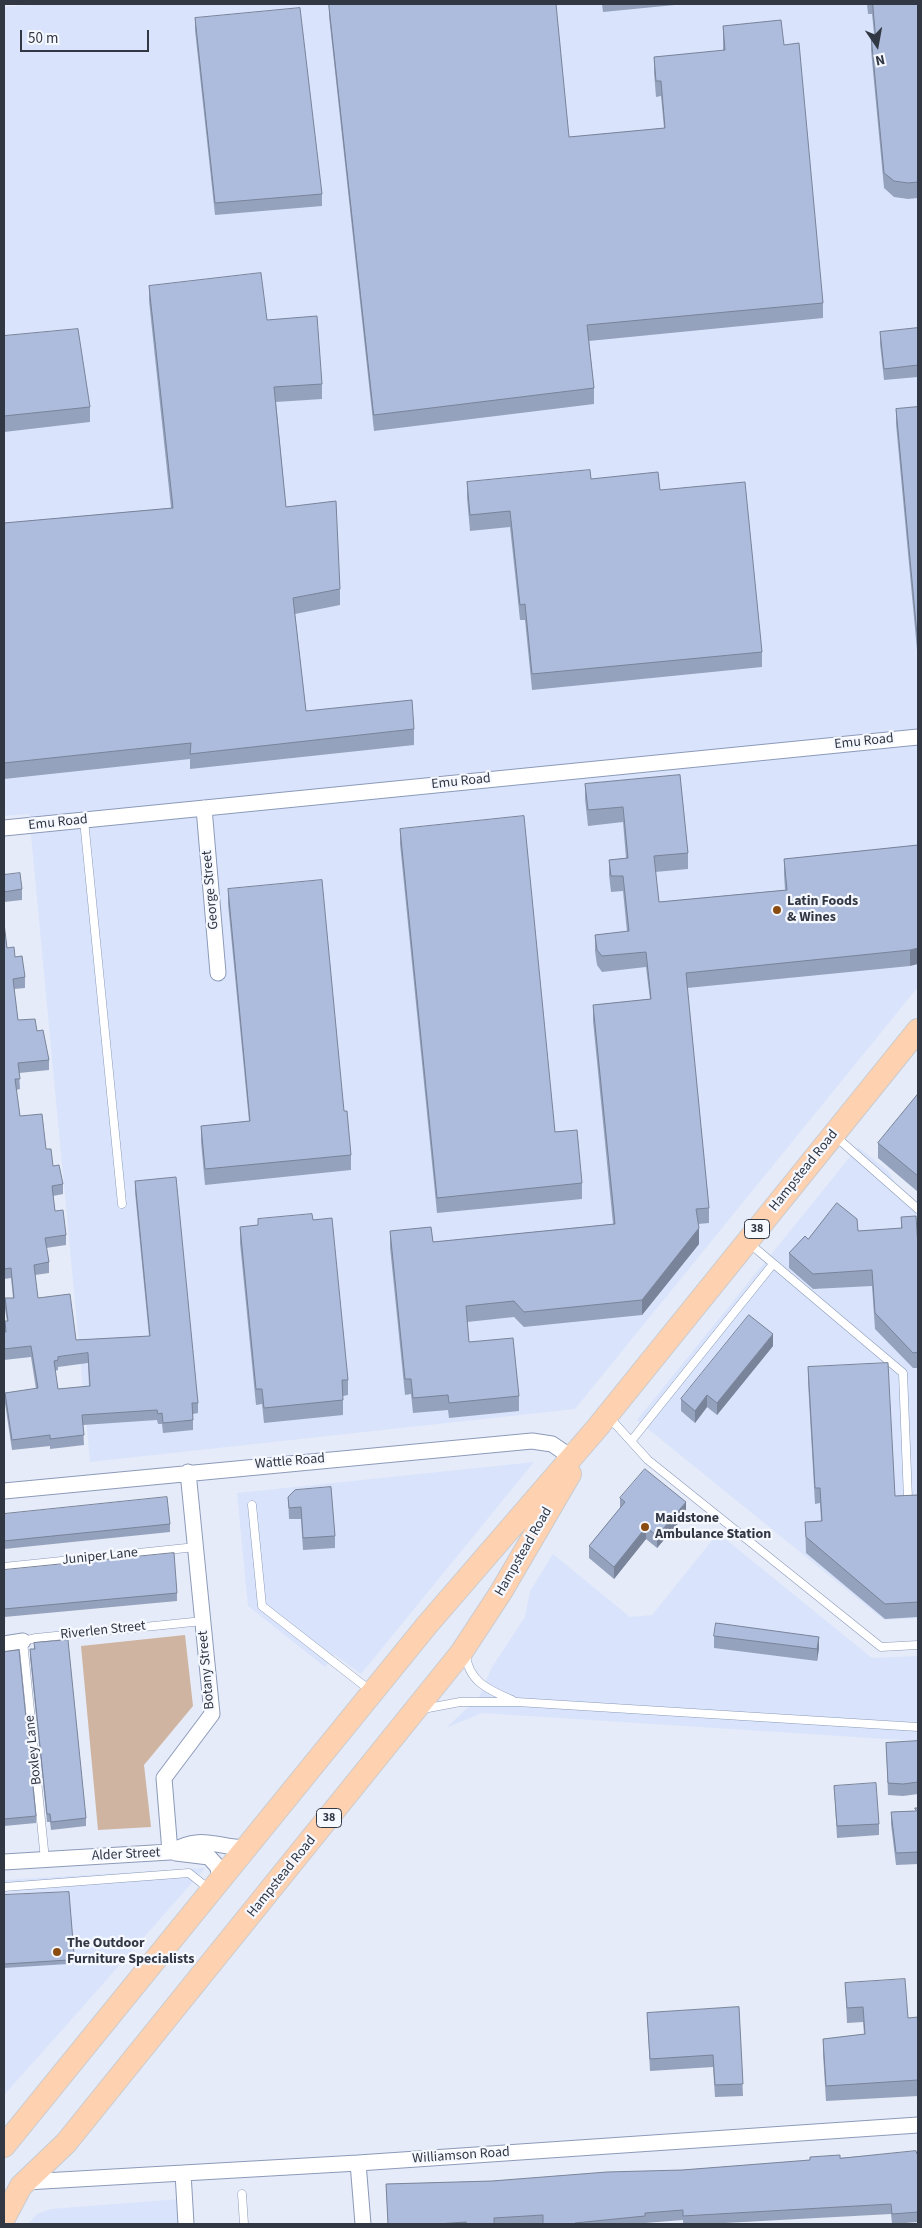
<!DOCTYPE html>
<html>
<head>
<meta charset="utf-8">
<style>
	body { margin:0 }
	#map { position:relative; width:922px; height:2228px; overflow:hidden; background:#e5ebf8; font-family:"Source Sans 3",sans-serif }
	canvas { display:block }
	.frame { position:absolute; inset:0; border:5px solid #313743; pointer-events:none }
	.north { position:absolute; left:852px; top:20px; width:50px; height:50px; -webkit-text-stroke:4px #f5f8ff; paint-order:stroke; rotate:168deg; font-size:14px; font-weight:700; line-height:20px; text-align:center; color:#313743 }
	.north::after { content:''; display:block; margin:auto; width:18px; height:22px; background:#313743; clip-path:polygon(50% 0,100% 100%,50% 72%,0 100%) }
	.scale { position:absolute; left:20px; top:30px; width:129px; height:22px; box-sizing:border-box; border:2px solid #313743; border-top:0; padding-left:6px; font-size:15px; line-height:18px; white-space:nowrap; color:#313743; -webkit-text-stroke:4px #f5f8ff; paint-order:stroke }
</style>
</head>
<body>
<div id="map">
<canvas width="922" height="2228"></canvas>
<div class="frame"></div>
<div class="north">N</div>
<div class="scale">50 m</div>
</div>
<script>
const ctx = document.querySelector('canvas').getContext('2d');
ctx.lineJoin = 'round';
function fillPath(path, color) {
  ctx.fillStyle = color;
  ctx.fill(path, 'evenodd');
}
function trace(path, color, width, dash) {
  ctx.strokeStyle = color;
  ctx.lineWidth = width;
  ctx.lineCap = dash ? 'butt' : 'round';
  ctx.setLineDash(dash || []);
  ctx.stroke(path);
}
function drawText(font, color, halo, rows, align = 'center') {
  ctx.font = font + ' "Source Sans 3",sans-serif';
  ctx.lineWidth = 4.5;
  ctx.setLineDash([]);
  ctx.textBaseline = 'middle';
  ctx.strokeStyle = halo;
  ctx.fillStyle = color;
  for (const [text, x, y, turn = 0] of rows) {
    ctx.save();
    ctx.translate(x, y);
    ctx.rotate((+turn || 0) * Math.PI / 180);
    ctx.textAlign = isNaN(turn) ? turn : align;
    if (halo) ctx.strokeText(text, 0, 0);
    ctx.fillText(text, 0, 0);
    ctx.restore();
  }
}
const built = new Path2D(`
	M40,4H918V987L575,1409L90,1462L29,814L4,816V7Z
	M858,1147L888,1171L895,1183L918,1202V1618L884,1620L637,1420Z
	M534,1462L361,1674L335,1655L325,1667L248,1606L237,1493Z
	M718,1533L872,1658L918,1656V1741L482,1713L446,1728L479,1697L492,1667L525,1617L530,1591L553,1554L630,1617L652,1615Z
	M205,1868L79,2011L4,2095V1880Z
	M180,2199L181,2224H28L37,2214L50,2209Z`);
const green = new Path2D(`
	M185,1635L193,1706L144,1765L151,1827L98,1830L81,1646Z`);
const service = new Path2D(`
	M84,820L122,1204
	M835,1136L918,1209
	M749,1243L903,1373L908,1499
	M608,1416L648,1460L881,1647L918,1645
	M632,1440L773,1264
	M252,1505L262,1606L371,1691
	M4,1567L196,1547
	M466,1653C467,1681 489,1690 512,1700
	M423,1709L460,1702H517L918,1727
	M45,1860L23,1641L36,1638L203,1621
	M4,1887L189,1873L209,1889
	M242,2194L244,2224`);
const minor = new Path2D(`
	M204,808L218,973
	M4,828L918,737
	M4,1491L532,1441L552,1444L571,1457
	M4,1644L23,1641
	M170,1852L164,1778L212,1714L188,1472
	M176,1853L209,1857L217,1866L221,1878
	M4,1862L170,1852C202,1834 215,1847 245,1848
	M358,2163L363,2224
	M183,2173L186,2224
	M26,2182L358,2163L918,2125`);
const primary = new Path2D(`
	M4,2146L427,1625L597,1428L918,1030
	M4,2218L21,2186L66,2143L461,1653L501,1592L570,1474`);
const wall = new Path2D(`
	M329,4L569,137L664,128L661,96L656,97L654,72V57L723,51V26L784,45L823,303V318L589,341L594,388V404L374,431L329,16Z
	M602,4H685L603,12Z
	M867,4H918V198L908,199L894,197L884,188L871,50V35L874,34L872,14H868Z
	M195,18L322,194V206L215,215L195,30Z
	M149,286L267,320L322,384V399L276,402L286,507L340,589V605L295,614L306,711L414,729V745L190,769V759L4,779V523L171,508L149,301Z
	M918,328V377L884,380L880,344V332Z
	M4,336L90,407V422L4,432Z
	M918,407V661L896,424V409Z
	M591,479L660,490L762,652V667L532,690L525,620H520L510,527L470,531L467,498V482Z
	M680,775L688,853V869L655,872L659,902L785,890L784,874V859L918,845L910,966L687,988L709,1208V1223L698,1224L699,1244L642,1315L524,1327L514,1317L467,1322L469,1342L519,1396V1411L449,1418L448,1410L413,1413L411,1394L405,1395L390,1247V1231L433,1242L613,1224L593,1021V1005L650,999L646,967L602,972L597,965L595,951V935L627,932L623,891L611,892L609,875V860L626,858L623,822L588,826L585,799V784Z
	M400,829L555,1132L582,1183V1199L437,1213L400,844Z
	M4,875L22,889V900L4,902Z
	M228,889L344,1111L351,1155V1170L205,1185L201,1142V1126L249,1121L228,904Z
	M4,923L7,948L15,957L25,977V988L14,989L18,1020L37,1031L49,1060V1070L19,1073L20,1089L16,1090L20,1116L46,1149L53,1166L63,1184V1194L53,1196L55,1211L66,1235V1245L46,1248L49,1262V1273L35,1275L38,1298L76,1340L149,1336L135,1192V1181L198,1403V1413L193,1414V1430L163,1433L162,1424H158L157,1420L83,1425L84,1445L50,1449V1446L12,1450L5,1403V1393L36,1389L31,1357L4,1360V1332H5V1321H7L5,1309V1298H13L11,1278L4,1279ZM88,1363L89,1386L58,1389L55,1371L58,1370V1367Z
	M918,1094V1192L878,1158V1143Z
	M901,1217L918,1247V1368H913L875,1329L872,1286L813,1289L789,1268V1253L808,1239L858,1231L901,1228Z
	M258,1219L348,1380V1395L343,1396V1415L264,1423L262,1404L256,1405L240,1243V1227L258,1225Z
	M773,1346L717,1415L707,1407L695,1423L681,1411V1399Z
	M808,1367L895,1496L918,1495V1617L885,1619L806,1553L805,1522L821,1521L820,1503L815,1504L808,1382Z
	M331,1487L335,1536V1548L303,1550L301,1519H289L288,1497Z
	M620,1498L686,1514L657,1548L646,1539L614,1579L589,1558V1546L620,1508Z
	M4,1514L170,1524V1532L4,1549Z
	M4,1570L177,1593V1601L4,1617Z
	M714,1636L819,1648L817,1661L714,1648Z
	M34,1643L86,1818V1826L51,1830L50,1822H47L30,1657V1649H34Z
	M4,1652L36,1816V1823L4,1826Z
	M918,1741V1794L903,1796L888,1795L886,1743Z
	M834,1786L879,1824V1835L837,1838Z
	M918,1808V1864L896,1865L891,1824V1812L916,1811Z
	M4,1895L74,1958L68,1964L4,1968Z
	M845,1983L908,2018L918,2017V2096L826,2101L823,2054V2039L864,2034L863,2022L847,2023Z
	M739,2007L743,2096L715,2097L713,2067L650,2071L647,2013Z
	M918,2154V2222L892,2224L891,2214L706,2224H683V2220L645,2223V2224H388L386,2184L492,2181L682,2170L840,2158Z`);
const shadedWall = new Path2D(`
	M918,948V964L910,966V950Z
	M699,1228V1244L642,1315V1300Z
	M773,1334V1346L717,1415V1403Z
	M707,1395V1407L695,1423V1411Z
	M686,1502V1514L657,1548V1536Z
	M646,1527V1539L614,1579V1567Z
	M819,1637V1648L817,1661V1649Z
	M74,1954V1958L68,1964V1960Z`);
const building = new Path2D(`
	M329,4H556L569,137L665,128L661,81H656L654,57L725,50L723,26L781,20L784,45L799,43L823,303L587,325L594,388L374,415Z
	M873,4H918V182L908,183L894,181L884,173L871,35L875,34Z
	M300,8L322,194L215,203L195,18Z
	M261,273L267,320L317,316L322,384L274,387L286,507L336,501L340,589L293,598L306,711L412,700L414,729L190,754L191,743L4,763V523L173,508L149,286Z
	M918,328V365L884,369L880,332Z
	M78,329L90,407L4,416V336Z
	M918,407V645L896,409Z
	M590,470L591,479L658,472L660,490L745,482L762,652L532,674L525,604L520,605L510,511L470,515L467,482Z
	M680,775L688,853L654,856L659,902L787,890L784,859L918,845V948L910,950L686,973L709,1208L696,1209L699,1228L642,1300L524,1312L514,1301L466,1306L469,1342L513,1338L519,1396L449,1403L448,1395L413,1398L411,1379H405L390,1231L431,1227L433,1242L615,1224L593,1005L651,999L646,952L602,956L597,950L595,935L629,931L623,876H611L609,860L628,858L623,807L588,810L585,784Z
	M524,816L555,1132L577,1130L582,1183L437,1198L400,829Z
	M20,873L22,889L4,892V875Z
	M322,880L344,1111H347L351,1155L205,1169L201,1126L250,1121L228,889Z
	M4,923L7,948L14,947L15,957L22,956L25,977L13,979L18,1020L35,1019L37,1031L43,1030L49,1060L18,1063L20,1079H15L20,1116L42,1114L46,1149H51L53,1166L59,1165L63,1184L52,1186L55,1211L63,1210L66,1235L45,1238L49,1262L34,1265L38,1298L70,1294L76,1340L150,1336L135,1181L176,1177L198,1403H192L193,1420L163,1423L162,1413L158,1414L157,1410L82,1415L84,1435L50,1439V1435L12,1440L5,1393L38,1388L31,1346L4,1349V1332H6L5,1321H8L5,1298H14L11,1268L4,1269ZM88,1353L90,1386L58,1389L54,1361L58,1360V1357Z
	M918,1094V1176L878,1143Z
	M837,1203L857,1219L858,1231L902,1228L901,1217L916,1216L918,1247V1352L913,1353L875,1313L872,1270L813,1274L789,1253L805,1236L808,1239Z
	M312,1214L313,1220L332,1218L348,1380H342L343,1400L264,1408L262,1389H256L240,1227L258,1225V1219Z
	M749,1315L773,1334L717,1403L707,1395L695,1411L681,1399Z
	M888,1363L895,1496L918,1495V1602L885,1604L806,1537L805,1522L822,1521L820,1488H815L808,1367Z
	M645,1469L686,1502L657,1536L646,1527L614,1567L589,1546L625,1502L620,1498Z
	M331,1487L335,1536L303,1538L301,1507L289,1508L288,1497L295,1490Z
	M167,1497L170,1524L4,1541V1514Z
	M174,1553L177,1593L4,1609V1570Z
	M716,1623L819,1637L817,1649L714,1636Z
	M68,1640L86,1818L51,1822L50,1814H47L30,1649H35L34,1643Z
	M19,1650L36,1816L4,1819V1652Z
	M918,1741V1782L903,1784L888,1783L886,1743Z
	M876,1783L879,1824L837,1826L834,1786Z
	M915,1808H918V1852L896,1853L891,1812L916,1811Z
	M69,1892L74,1954L68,1960L4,1964V1895Z
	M905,1979L908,2018L918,2017V2080L826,2086L823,2039L865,2034L863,2007L847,2008L845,1983Z
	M739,2007L743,2084L715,2085L713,2055L650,2059L647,2013Z
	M916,2151L917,2154H918V2212L892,2214L891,2204L683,2216V2210L645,2213V2216L575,2223V2224H543V2215L494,2218V2224H467L466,2222L437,2224H388L386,2184L492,2181L607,2172L682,2170L810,2160V2157L840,2155V2158Z`);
const markers = [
	[777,910,5,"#8b4c12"],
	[645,1527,5,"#8b4c12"],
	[57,1952,5,"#8b4c12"]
];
const shields = [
	[757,1229,25],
	[329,1818,25]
];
const shieldNames = [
	["38",757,1229],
	["38",329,1818]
];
const streetNames = [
	["Emu Road",864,742,-6],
	["Emu Road",461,782,-6],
	["Emu Road",58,823,-6],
	["George Street",211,890,-95],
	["Hampstead Road",804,1171,-51],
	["Wattle Road",290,1462,-5],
	["Hampstead Road",524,1552,-60],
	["Juniper Lane",100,1557,-6],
	["Riverlen Street",103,1631,-6],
	["Botany Street",207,1670,-95],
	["Boxley Lane",34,1750,-96],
	["Alder Street",126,1855,-3],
	["Hampstead Road",282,1877,-51],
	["Williamson Road",461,2156,-4]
];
const poiNames = [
	["Latin Foods",787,902],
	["& Wines",787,918],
	["Maidstone",655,1519],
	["Ambulance Station",655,1535],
	["The Outdoor",67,1944],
	["Furniture Specialists",67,1960]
];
fillPath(built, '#d9e4fc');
fillPath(green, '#cfb4a1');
trace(service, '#8c9ab9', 9);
trace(minor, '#8c9ab9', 17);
trace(primary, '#c9cbce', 24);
trace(service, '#fff', 8);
trace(minor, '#fff', 15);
trace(primary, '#fed1b1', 22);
fillPath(wall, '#95a2bd');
fillPath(shadedWall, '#79849a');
fillPath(building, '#adbcdc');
trace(building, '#79849a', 1);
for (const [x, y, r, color] of markers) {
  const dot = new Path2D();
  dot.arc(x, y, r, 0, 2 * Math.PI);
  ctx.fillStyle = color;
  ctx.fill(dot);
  trace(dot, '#f5f8ff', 2);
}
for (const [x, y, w] of shields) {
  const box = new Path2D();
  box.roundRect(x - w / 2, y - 9.5, w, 19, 4);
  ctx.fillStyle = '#f5f8ff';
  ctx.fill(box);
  trace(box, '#313743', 1);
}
drawText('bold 12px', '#313743', null, shieldNames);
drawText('14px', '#313743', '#f5f8ff', streetNames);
drawText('bold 14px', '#313743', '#f5f8ff', poiNames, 'left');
</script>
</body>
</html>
